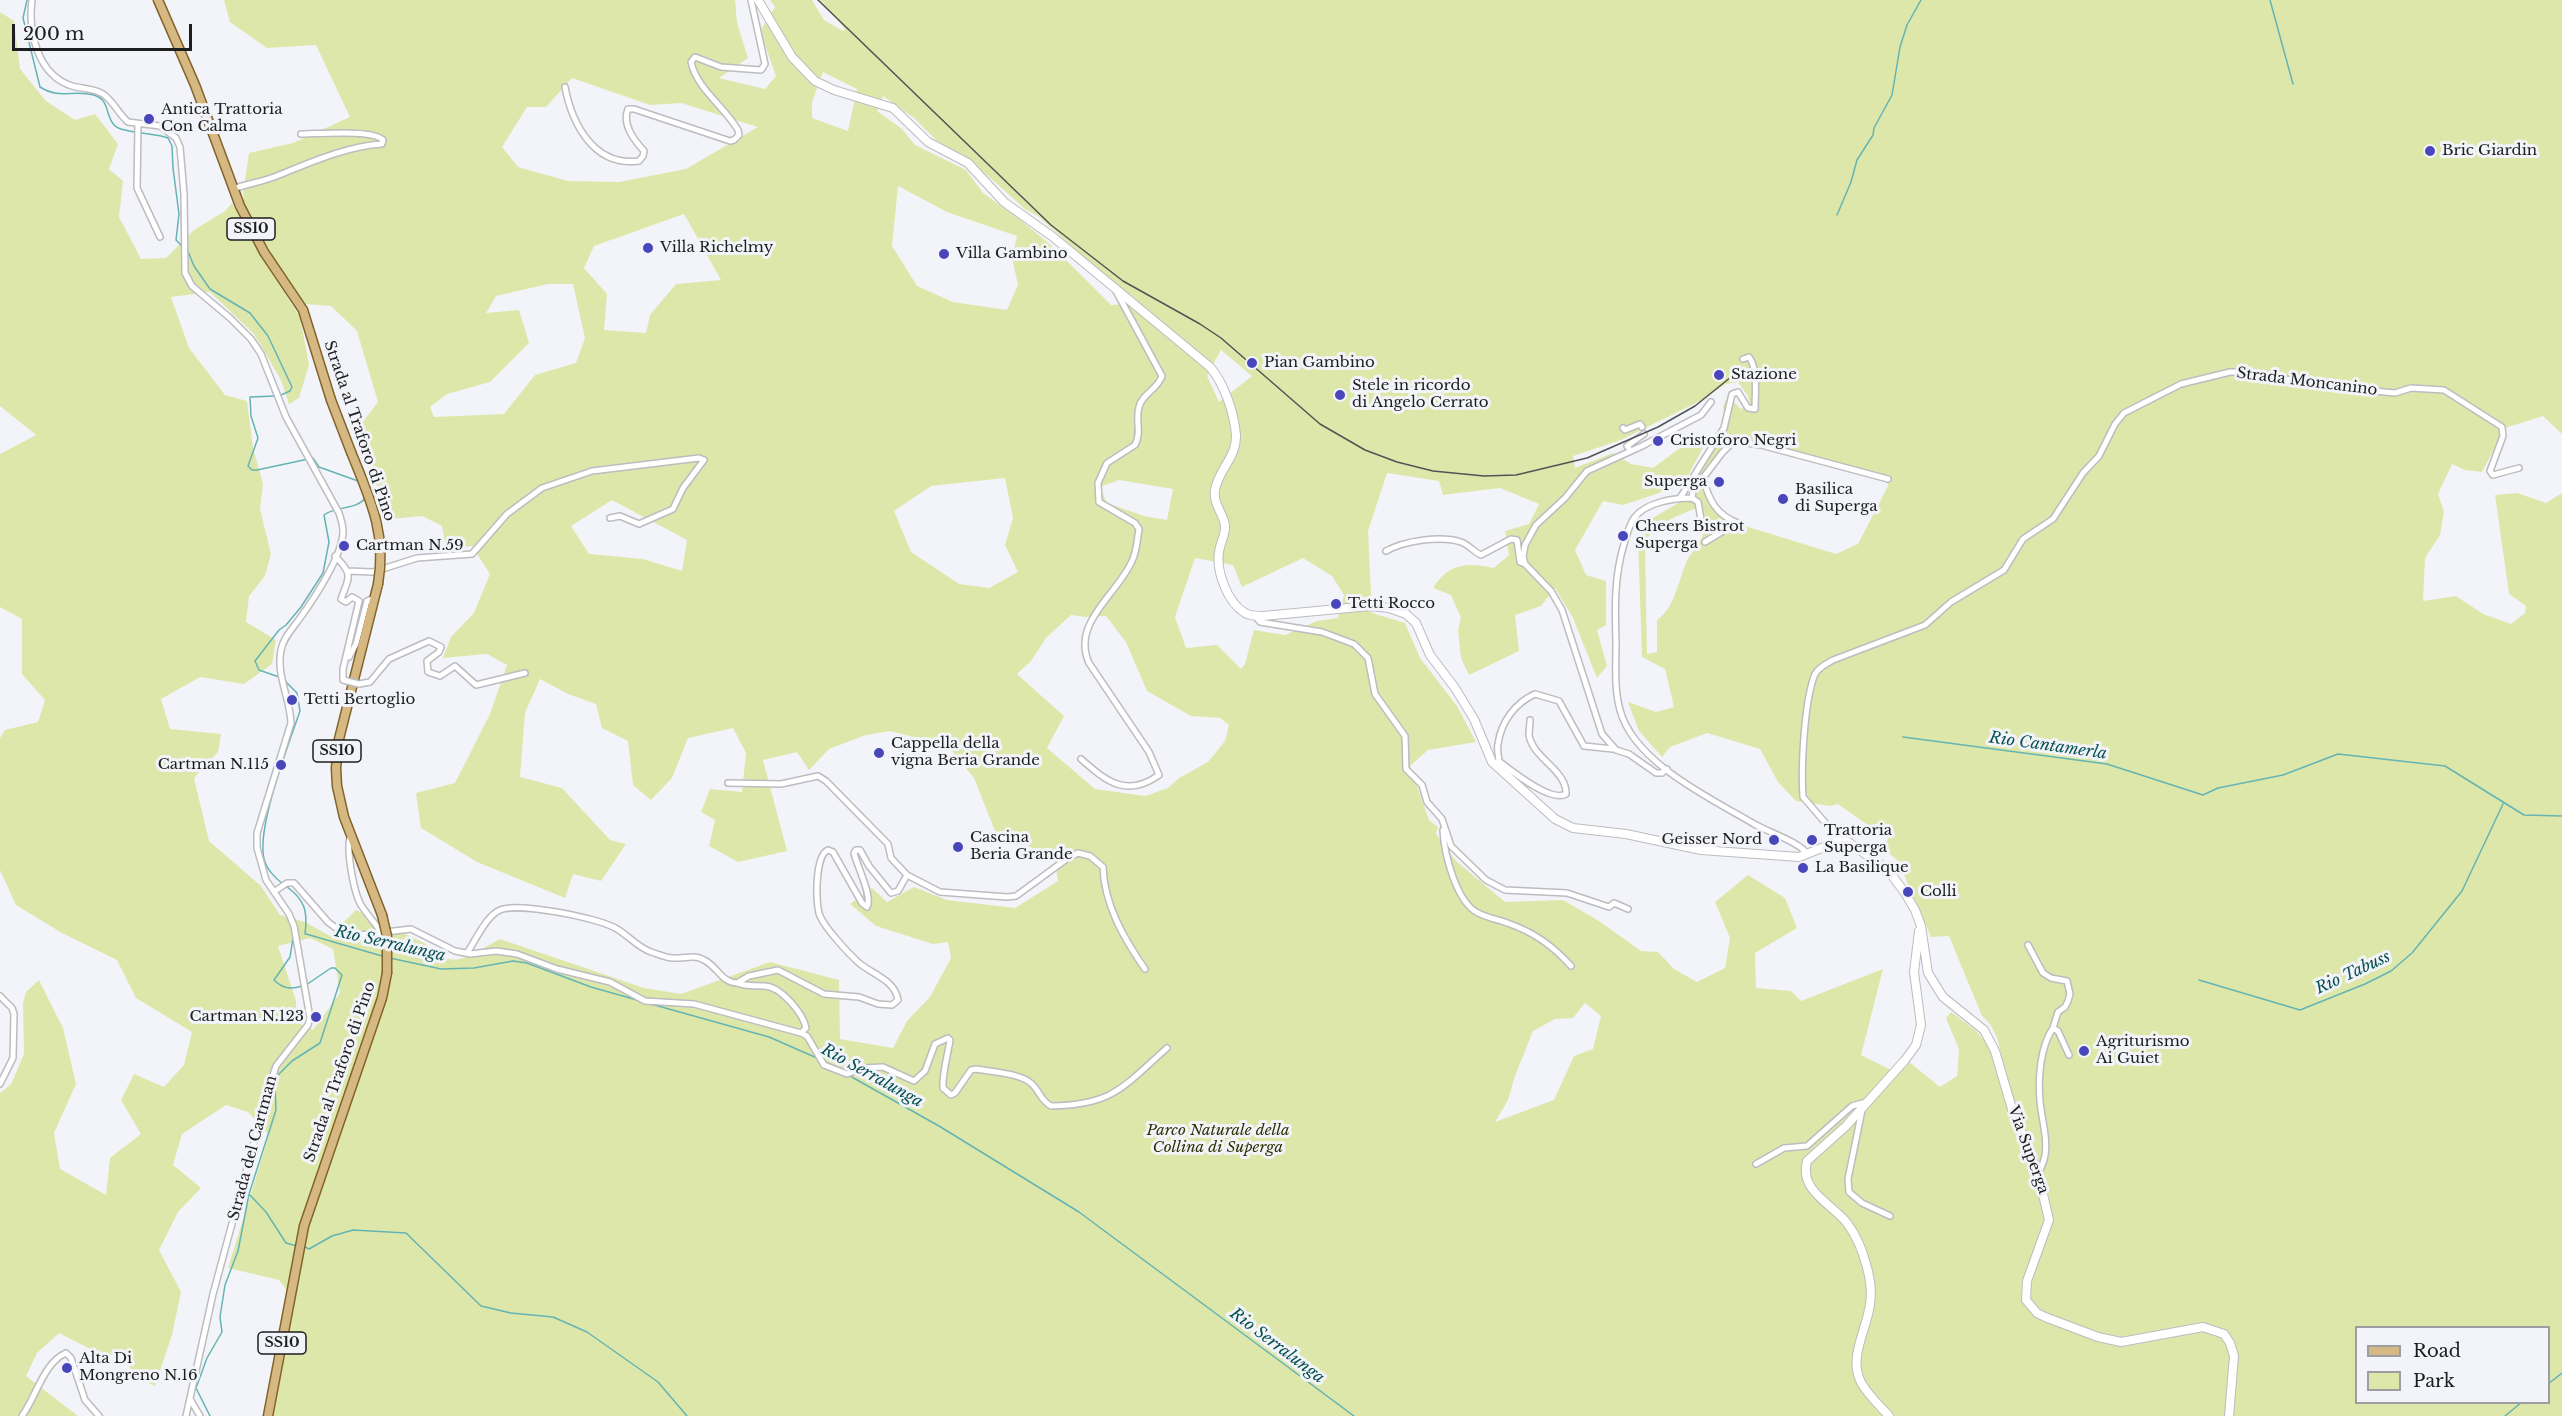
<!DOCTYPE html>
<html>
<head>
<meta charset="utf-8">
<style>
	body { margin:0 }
	#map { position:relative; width:2562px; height:1416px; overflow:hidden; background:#f3f4f9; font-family:"Libre Baskerville",serif }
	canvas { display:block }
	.legend { position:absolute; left:2355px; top:1326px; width:195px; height:78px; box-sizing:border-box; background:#f3f4f9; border:2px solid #9d9ea2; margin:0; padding:8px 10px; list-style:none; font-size:18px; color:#1d1e1f }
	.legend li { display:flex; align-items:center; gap:12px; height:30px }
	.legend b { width:30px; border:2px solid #9d9ea2 }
	.scale { position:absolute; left:12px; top:24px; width:180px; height:27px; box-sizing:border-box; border:3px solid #1d1e1f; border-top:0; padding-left:8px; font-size:18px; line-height:21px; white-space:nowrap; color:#1d1e1f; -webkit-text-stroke:4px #f3f4f9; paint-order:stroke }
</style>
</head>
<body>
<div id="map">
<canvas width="2562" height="1416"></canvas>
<ul class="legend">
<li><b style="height:8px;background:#d5b882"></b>Road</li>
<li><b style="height:16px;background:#dee7aa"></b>Park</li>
</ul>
<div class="scale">200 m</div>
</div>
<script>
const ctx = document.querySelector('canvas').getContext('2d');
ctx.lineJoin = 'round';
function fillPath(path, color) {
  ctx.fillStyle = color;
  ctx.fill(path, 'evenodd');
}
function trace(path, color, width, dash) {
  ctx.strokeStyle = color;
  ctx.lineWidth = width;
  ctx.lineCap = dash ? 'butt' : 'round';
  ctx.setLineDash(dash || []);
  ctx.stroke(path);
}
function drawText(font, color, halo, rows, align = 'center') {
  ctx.font = font + ' "Libre Baskerville",serif';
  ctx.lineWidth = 6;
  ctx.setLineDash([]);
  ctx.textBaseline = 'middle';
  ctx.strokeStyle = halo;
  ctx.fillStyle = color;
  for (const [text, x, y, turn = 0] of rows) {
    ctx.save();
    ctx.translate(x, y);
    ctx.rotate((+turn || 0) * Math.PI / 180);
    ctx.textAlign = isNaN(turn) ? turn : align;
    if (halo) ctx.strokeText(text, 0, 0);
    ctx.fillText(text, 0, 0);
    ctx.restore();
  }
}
const green = new Path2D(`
	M224,0H735L737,23L748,58L719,78L765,89L776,76L760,31L775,7L770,0H812L824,20L843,31L845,29L820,0H2562V434L2543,416L2505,428L2482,472L2465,470L2452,464L2438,494L2444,512L2440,535L2425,558L2423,601L2456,596L2483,614L2511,624L2525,613L2526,606L2509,594L2495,495L2517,493L2546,503L2562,493V1416H271L293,1298L279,1280L228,1268L269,1135L248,1112L226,1105L182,1134L173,1165L201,1188L178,1212L159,1250L181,1292L172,1335L155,1386L136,1378L122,1355H102L59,1333L37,1353L26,1376L78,1416H0V1093L11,1084L24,1054L23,1003L26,992L39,980L63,1028L76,1084L54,1133L60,1169L106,1195L110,1158L141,1134L121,1100L134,1074L164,1087L184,1065L192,1032L136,998L117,960L62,933L16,905L0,870V738L5,730L38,722L45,700L22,674V619L0,607V454L36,435L0,406V12L14,21L20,69L46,101L75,120L95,114L118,144L109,169L123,181L119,217L141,259L166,258L194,230L225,211L232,203L257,250L300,317L309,365L299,398L289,404L281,380L254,334L210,292L171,297L189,348L225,395L247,401L253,448L263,484L260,509L271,554L265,576L249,596L246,622L276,640L272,664L244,684L200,677L161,699L170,729L221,734L218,752L194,778L209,841L261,886L280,915L305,922L330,936L356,910L428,945L426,952C463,968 467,956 500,939L644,988L681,994L770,962L839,980L840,1039L893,1048L907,1021L930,997L951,958L948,942L933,944L876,926L850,904L872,888L887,902L914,887L947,900L1015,908L1058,881L1054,855L997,836L974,778L948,746L890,731L866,735L829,749L809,770L797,752L763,760L787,851L738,862L709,846L715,820L701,812L710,789L742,792L746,753L733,728L688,738L672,778L651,800L633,785L628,741L602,728L596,704L568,694L540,679L525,713L520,777L562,788L610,840L626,844L601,881L573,874L565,898L477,862L421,828L416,793L455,783L490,714L507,665L487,654L443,658L451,637L474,613L490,574L472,546L446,549L442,526L422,516L391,519L350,427L362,423L378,402L357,331L331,306L304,304L281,271L244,204L243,193L249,153L293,143L350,117L316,45L267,48L230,22ZM823,72L857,89L848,131L812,118V102ZM572,78L650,105L681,103L758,127L686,169L619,182L568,181L518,167L502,147L527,107H546ZM883,96L914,118L937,141L970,160L1025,209L1038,216L1120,289L1134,297L1139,303L1111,305L1052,246L1018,218L983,193L966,170L915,145L902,129L877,111ZM898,186L947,212L1017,236L1012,258L1018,285L1007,310L953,302L917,286L892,246ZM684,214L721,280L676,284L650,315L646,333L604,330L607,294L584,268L594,246ZM548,284H573L585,338L576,363L535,375L504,414L434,417L430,407L447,394L490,382L529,343L519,310L486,313L496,296ZM1221,350L1252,376L1219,402L1207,376ZM1738,382L1748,396L1750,405L1741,409L1728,396L1723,406L1725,421L1689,494L1680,502L1651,519L1638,540L1642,657L1665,669L1674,707L1656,712L1628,702L1639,731L1662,757L1670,747L1707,733L1760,749L1778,782L1796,801L1830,806L1838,804L1869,826L1889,836L1884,849L1898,861L1931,937L1949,936L1982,1016C1998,1028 2005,1059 1999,1076L1988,1044L1974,1029L1951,1012L1946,1018L1959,1049L1957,1076L1940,1087L1908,1061L1897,1073L1861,1055L1883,969L1801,1001L1791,991L1756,988L1755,953L1797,928L1785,898L1748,875L1715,902L1730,938L1725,968L1697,982L1674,969L1658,952L1641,951L1599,921L1563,900L1505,902L1456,861L1436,834L1438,827L1429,820L1410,766L1428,750L1476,742L1457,706L1420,658L1405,623L1372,613L1368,531L1387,473L1439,481L1443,495L1500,488L1539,504L1529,524L1505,531L1509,555L1494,568C1467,562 1449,563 1433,588L1451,595L1461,618L1458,629L1461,658L1469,675L1519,651L1515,615L1541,606L1555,588L1573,618L1597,678L1607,666L1597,630L1606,625V581L1586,575L1575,550L1603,501L1623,505L1683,485L1706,442L1699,434L1653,468L1631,464L1613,453L1575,468L1573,456L1621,440L1704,399L1726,384ZM1730,444L1761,445L1887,479L1888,486L1858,544L1836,554L1745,526L1719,513L1703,478ZM1005,478L1013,518L1005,545L1018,572L989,588L959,584L911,552L894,511L931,486ZM1119,480L1173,489L1167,520L1144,516L1107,503L1100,487ZM612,500L687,540L682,571L643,559L589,554L571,526ZM1696,508C1707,513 1705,527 1702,537C1700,544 1693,550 1689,557C1678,577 1677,606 1657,620V652L1647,654L1645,545C1650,524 1677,517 1696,508ZM1195,558L1233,565L1242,587L1303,558L1332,576L1344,595L1338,618L1317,621L1285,635L1254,630L1245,664L1241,669L1217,645L1186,648L1175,617ZM1071,615L1085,617L1106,616L1126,642L1147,691L1191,716L1220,718L1229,725L1225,741L1208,762L1179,778L1168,788L1145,796L1095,789L1047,748L1064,716L1017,674L1031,661L1046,638ZM310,938L333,949L340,993L313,1030L296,1022V1001L278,946ZM1585,1003L1601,1016L1593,1049L1574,1056L1554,1100L1495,1122L1508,1100L1515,1076L1533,1031L1555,1019L1573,1018ZM2356,1328H2548V1402H2356Z`);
const stream = new Path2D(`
	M27,0L23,18L40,87C61,100 72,89 94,95C110,100 105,115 114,125C120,133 156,133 168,138L172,146L173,168L179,214L176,240L183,247
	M2270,0L2293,84
	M1837,215L1851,182L1857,160L1873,135L1874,128L1892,95L1900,47L1907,25L1921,0
	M187,249L194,266L210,289L250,313L268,336L292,387L290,391L281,395
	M276,396L250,397L251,416L258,438L248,466L252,470H257L313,458L319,467L358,481
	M279,677L259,670L255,661L279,630L286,625L301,607L323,573L329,542L324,515C335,506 357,510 365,498
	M1903,737L2107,764L2203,795L2218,788L2283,775L2338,754L2445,766L2524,815L2562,816
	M282,883C276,879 267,869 265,862C254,833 289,743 300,711L297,693L283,679
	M286,886C305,900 308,911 305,934
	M306,934L382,956
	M293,938L290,957L274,980C282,988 290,990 302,986
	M390,958L441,969L474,968L513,961L527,963L591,987L637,1000
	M2199,980L2300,1010L2365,984L2391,971L2412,953L2462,891L2503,804
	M651,1004L769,1037L817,1058
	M850,1076L939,1126L1079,1212L1354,1416
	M249,1194L266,1212L286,1243L297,1246
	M305,1247L309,1249L332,1236L353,1230L406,1233L481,1306L511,1313L553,1317L587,1332L658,1382L687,1416
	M2548,1384L2562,1373
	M210,1416L196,1388L207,1358L222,1332L220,1317L225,1285L238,1251L249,1194L276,1110L275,1085L279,1074L292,1061L320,1043L342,975L335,968H331L306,985
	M2505,1416L2522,1402`);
const street = new Path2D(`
	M32,0C28,31 37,75 72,86C82,89 94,88 103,94C113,101 119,114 128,122L160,126L176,138L180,147L184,194L185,273L192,286L230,318L251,339L261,354L286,417L339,513C341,519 343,525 343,531C343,555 314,599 300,618C293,628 283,638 281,650C276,675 290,698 291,723L257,833V848L266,880L289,914L294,926L310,1018L308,1025L276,1066L267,1094L213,1294L186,1416
	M565,87C572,124 594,167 639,161L643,156L644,151C633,139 622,124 628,109H634L730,141L734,140L739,135L738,130C724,106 697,89 691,62L695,57L721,67L761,70L765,64L751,0
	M138,124L137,188L160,237
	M233,189C246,184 261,182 274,177C307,164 346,146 382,144L383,140C373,129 318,134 301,134
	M1623,428L1625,430L1640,424L1642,427
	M1631,451L1627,446L1644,434
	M1703,478C1709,500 1716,515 1738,523
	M1680,498L1724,428L1732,394L1738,392L1748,408L1755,409C1755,395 1758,368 1749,357L1743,359
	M1692,498C1674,498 1646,502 1634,518C1629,525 1627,535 1624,544C1614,577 1615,608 1616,642C1616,665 1614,689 1620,710C1634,763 1712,799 1756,825C1769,832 1801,843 1807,854
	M1692,498L1693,491L1722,453L1731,444L1739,442L1761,445L1888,479
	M1692,498L1698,502L1701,520
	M1705,542L1736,523
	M1386,551C1404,541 1441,535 1461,542C1469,545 1474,552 1481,555L1511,539L1517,540L1520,562L1525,564
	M335,556C354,575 349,577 341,599L346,602L352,597L359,601L343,669V680L347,681
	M348,571L373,572L417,558L472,554L507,514L542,488L592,471L699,458L704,460L683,488L673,509L639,524L620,516L610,518
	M1255,616L1260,622L1322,632L1354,644L1368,658L1375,694L1405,736L1406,769L1422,785L1427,802L1442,819L1451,846L1486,880L1505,890L1567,893L1609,907L1614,903L1628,909
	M349,657L356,644L367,601L374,598
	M359,684L370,682L389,659L429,641L441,647L439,652L427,661L428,672L440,676L455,666L476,685L525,673
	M1081,759C1107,782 1127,798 1159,775L1149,752L1089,663C1071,623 1117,595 1132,561C1137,551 1137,540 1139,529L1135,523L1099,502L1098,483L1107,463L1135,445C1142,432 1135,420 1139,407C1142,394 1158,389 1162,376L1116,291
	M1500,762C1513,772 1551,803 1566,794C1567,770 1533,759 1529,735C1529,730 1530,725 1530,720
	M1498,768C1501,760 1496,752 1498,744C1501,722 1515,703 1535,694L1559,701L1584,746L1613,749
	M1667,769L1662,773H1656L1629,754L1616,750L1602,734L1562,610L1551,591L1525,564L1523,557L1525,545L1536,525L1565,498L1587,471L1642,446L1701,415L1711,402
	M728,783L781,784L818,776L826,781L888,844L891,858L907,875L898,891L891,893L869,866L860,850H856L854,853C857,866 873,897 867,907L862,903L833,852L828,850C815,855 815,904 820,916C825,928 848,953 859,963C872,974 895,980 898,1000L892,1005L878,1004L859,997L824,994L778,970L749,976L737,983C747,987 754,985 765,986C781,987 803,1013 806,1028L801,1033
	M1443,830C1444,853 1456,902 1478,913C1488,918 1500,920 1510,924C1533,932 1555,948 1571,966
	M351,835C345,847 354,893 361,905C366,913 373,921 379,929L378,932
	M1837,842L1829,827L1803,797C1801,768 1804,701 1815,674C1819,667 1826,664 1833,660L1925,625L1951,602L2004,570L2023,539L2053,519L2083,473L2099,456L2115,424L2124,413L2181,384L2230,372H2246L2324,386L2395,393L2411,388L2444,390L2502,427L2503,436L2490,471L2493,475L2519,468
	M907,875L940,892L1007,897L1016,896L1068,858L1078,853L1090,856L1103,867C1104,904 1124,939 1145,969
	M275,891L287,883H294L328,922L336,928L360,935L411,929L455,951L470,954L496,951L517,954L557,969L610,982L645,1001L694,1004L801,1033L807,1036L824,1065L847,1074L863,1068L883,1067L914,1081L925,1071L935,1044L948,1038L950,1040C948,1054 942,1074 943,1088L951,1095L955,1093L971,1070L976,1069C992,1072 1021,1073 1032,1084C1040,1092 1041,1101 1051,1106C1113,1105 1123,1087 1167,1048
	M2028,945L2043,973L2051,978L2067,981L2070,994L2068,1001L2065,1007L2058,1012L2053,1028
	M467,953C476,940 486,916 500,910C518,902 600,918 617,929C629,936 637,947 651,952C658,954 666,958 673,958C684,959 694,954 704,960C717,966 722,983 737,983
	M0,996L12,1008L14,1014L13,1058L0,1084
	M1862,1110L1848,1179L1849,1192L1862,1203L1890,1216
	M1756,1164L1784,1148L1807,1146L1852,1106L1866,1102
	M2038,1173C2053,1151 2042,1125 2040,1101C2038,1079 2040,1047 2053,1028L2058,1031L2069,1055
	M190,1399L200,1416
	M22,1416C36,1397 44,1362 66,1353L71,1358L85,1400L99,1416`);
const secondary = new Path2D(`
	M758,0L792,57L815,81L834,90L893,108L928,142L968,163L1004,202L1053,237L1210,367C1224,383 1234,412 1236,435C1237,457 1218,470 1215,490C1213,504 1223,513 1225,525C1226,534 1220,543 1219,552C1216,571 1227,602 1245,613C1250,616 1256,616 1263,616L1370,606L1389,608L1406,614L1416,623L1430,655L1455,688L1474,719L1492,762L1555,819L1573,828L1626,834L1701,850L1799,857L1844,839L1888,870L1905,893L1915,910L1921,926L1928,973L1943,997L1984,1030L1995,1051L2012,1109L2038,1173L2049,1220L2027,1281L2026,1300L2037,1313L2045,1317L2098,1337L2121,1342L2203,1327L2224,1334L2230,1343L2234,1356L2229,1416
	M1889,1416C1880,1406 1869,1396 1862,1384C1847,1359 1867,1330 1870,1304C1872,1291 1870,1277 1866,1264C1862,1249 1856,1235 1847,1223C1831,1203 1799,1191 1807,1161L1846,1126L1905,1060L1916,1045L1921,1025L1914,972L1919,931`);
const primary = new Path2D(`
	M158,0L195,85L240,206L264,252L303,310L331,400L351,452
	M378,584L339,739L336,768L337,786L344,817L382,915
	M268,1416L304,1226L382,998L387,973`);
const tram = new Path2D(`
	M818,0L1051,225L1123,281L1200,324L1221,338L1320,424L1365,450L1397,462L1433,471L1484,476L1516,475L1587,458L1658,427L1695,406L1736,373`);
const streetBridge = new Path2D(`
	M347,681L359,684`);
const primaryBridge = new Path2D(`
	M351,452C370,499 387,533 378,584
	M382,915L387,936V973`);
const markers = [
	[149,119,6,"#4946bc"],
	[2430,151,6,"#4946bc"],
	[648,248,6,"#4946bc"],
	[944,254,6,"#4946bc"],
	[1252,363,6,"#4946bc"],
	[1719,375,6,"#4946bc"],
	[1340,395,6,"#4946bc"],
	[1658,441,6,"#4946bc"],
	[1719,482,6,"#4946bc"],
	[1783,499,6,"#4946bc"],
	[1623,536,6,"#4946bc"],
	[344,546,6,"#4946bc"],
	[1336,604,6,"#4946bc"],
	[292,700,6,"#4946bc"],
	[879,753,6,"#4946bc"],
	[281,765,6,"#4946bc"],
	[1774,840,6,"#4946bc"],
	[1812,840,6,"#4946bc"],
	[958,847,6,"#4946bc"],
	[1803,868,6,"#4946bc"],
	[1908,892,6,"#4946bc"],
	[316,1017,6,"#4946bc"],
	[2084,1051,6,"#4946bc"],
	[67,1368,6,"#4946bc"]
];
const shields = [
	[251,229,48],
	[337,751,48],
	[282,1343,48]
];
const shieldNames = [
	["SS10",251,229],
	["SS10",337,751],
	["SS10",282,1343]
];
const poiNames = [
	["Antica Trattoria",161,110],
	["Con Calma",161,127],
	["Bric Giardin",2442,151],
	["Villa Richelmy",660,248],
	["Villa Gambino",956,254],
	["Pian Gambino",1264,363],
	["Stazione",1731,375],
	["Stele in ricordo",1352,386],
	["di Angelo Cerrato",1352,403],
	["Cristoforo Negri",1670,441],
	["Superga",1707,482,"right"],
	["Basilica",1795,490],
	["di Superga",1795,507],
	["Cheers Bistrot",1635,527],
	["Superga",1635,544],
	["Cartman N.59",356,546],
	["Tetti Rocco",1348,604],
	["Tetti Bertoglio",304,700],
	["Cappella della",891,744],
	["vigna Beria Grande",891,761],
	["Cartman N.115",269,765,"right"],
	["Trattoria",1824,831],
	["Superga",1824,848],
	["Cascina",970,838],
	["Beria Grande",970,855],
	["Geisser Nord",1762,840,"right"],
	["La Basilique",1815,868],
	["Colli",1920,892],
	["Cartman N.123",304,1017,"right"],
	["Agriturismo",2096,1042],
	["Ai Guiet",2096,1059],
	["Alta Di",79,1359],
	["Mongreno N.16",79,1376]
];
const streetNames = [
	["Strada Moncanino",2307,382,7],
	["Strada al Traforo di Pino",359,431,71],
	["Strada al Traforo di Pino",340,1072,-71],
	["Strada del Cartman",253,1148,-75],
	["Via Superga",2028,1150,70]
];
const parkNames = [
	["Parco Naturale della",1218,1131],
	["Collina di Superga",1218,1148]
];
const waterNames = [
	["Rio Cantamerla",2048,746,8],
	["Rio Serralunga",390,944,13],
	["Rio Tabuss",2353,973,-25],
	["Rio Serralunga",872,1076,29],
	["Rio Serralunga",1277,1346,37]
];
fillPath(green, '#dee7aa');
trace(stream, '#64b4b4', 1.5);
trace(street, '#bcbcc1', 8);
trace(secondary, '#bcbcc1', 10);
trace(primary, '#826429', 11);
trace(street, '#fff', 5);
trace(secondary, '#fff', 8);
trace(primary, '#d5b882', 8);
trace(tram, '#525355', 1.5);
trace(streetBridge, '#bcbcc1', 8, []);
trace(primaryBridge, '#826429', 11, []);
trace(streetBridge, '#fff', 5);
trace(primaryBridge, '#d5b882', 8);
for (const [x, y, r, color] of markers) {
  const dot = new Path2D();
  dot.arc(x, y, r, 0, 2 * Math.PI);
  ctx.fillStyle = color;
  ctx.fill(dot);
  trace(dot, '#f3f4f9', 2);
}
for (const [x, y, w] of shields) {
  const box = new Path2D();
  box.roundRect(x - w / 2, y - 11, w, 22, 4.5);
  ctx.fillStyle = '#f3f4f9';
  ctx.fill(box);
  trace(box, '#1d1e1f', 1.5);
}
drawText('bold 14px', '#1d1e1f', null, shieldNames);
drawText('15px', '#1d1e1f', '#f3f4f9', poiNames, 'left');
drawText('15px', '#1d1e1f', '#f3f4f9', streetNames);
drawText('italic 15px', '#2e3303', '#f3f4f9', parkNames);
drawText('italic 16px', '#065152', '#f3f4f9', waterNames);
</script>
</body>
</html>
